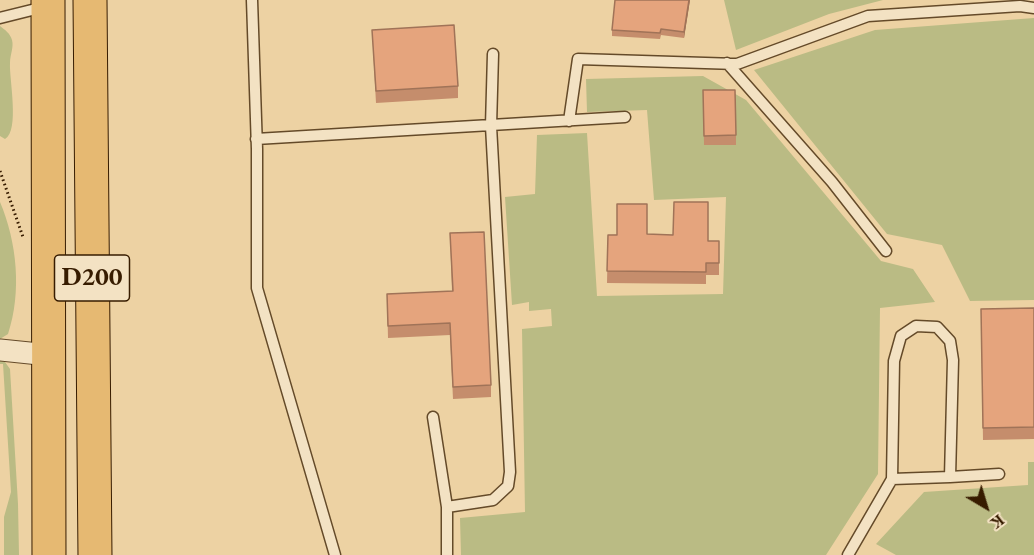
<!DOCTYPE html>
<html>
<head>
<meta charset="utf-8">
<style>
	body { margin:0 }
	#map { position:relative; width:1034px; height:555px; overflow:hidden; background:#edd2a3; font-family:"EB Garamond",serif }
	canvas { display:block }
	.north { position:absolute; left:956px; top:477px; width:60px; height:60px; -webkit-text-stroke:4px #f3e2c3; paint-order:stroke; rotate:142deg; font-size:16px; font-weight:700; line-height:24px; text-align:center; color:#371c00 }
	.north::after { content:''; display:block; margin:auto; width:21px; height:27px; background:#371c00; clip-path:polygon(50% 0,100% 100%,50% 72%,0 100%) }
</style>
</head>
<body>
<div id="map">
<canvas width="1034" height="555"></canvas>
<div class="north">K</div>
</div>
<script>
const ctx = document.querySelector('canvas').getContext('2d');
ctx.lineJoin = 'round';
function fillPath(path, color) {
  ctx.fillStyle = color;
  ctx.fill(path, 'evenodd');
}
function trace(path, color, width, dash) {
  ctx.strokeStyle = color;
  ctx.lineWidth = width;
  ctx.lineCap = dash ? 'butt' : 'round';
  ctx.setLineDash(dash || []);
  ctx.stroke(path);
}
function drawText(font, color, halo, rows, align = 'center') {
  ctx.font = font + ' "EB Garamond",serif';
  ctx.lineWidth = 4.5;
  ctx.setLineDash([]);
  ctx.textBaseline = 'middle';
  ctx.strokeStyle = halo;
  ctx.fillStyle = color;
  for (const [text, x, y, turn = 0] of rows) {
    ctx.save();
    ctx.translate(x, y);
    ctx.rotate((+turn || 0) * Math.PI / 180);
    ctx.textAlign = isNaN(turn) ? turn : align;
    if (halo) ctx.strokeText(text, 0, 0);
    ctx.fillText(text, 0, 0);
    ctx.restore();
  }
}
const green = new Path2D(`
	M724,0H883L829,14L736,50Z
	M1034,18V300L970,301L942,245L887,234L754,70L875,30Z
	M0,26C5,30 10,33 12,40C14,47 10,55 10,63C9,78 20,131 5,139L0,136Z
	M703,76L746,100L881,261L913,269L935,302L880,308L878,474L826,555H461L460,518L525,512L522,329L552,326L551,309L529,311V302L512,305L505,197L535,194L537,135L587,133L597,296L723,294L726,197L654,200L647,110L587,112L586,79Z
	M0,202C17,242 22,292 8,334L0,339Z
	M0,355L10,369L18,504L19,555H4V517L11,492L3,364H0Z
	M1028,462H1034V555H896L876,544L924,492L1028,485Z`);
const path = new Path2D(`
	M0,171L23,237`);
const service = new Path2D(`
	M252,0L257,149V288L335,555
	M0,18L44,7
	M727,63L832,182L886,251
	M569,121L578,59L737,64L868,16L1020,6L1034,8
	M256,139L625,117
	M433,417L447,507V555
	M950,477L999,474
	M447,507L493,500L508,486L510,472L491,126L493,54
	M848,555L892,479L950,477L953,360L950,341L937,327L916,326L901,336L894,361L892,479`);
const minor = new Path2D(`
	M0,350L49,355`);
const trunk = new Path2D(`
	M48,0L49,555
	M90,0L95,555`);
const wall = new Path2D(`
	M690,0L684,38L661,35L660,39L612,36V30Z
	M372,30L458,86V98L376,103Z
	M703,90L736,135V145H704Z
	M450,233L491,385V397L453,399L450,335L388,338L387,294L452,291Z
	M647,234L708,241H719V275H706V284L607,283L608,235Z
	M1034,308V439L983,440L981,309Z`);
const shadedWall = new Path2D(`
	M689,0H690L684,38V32Z`);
const building = new Path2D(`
	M615,0H689L684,32L661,29L660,33L612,30Z
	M454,25L458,86L376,91L372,30Z
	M703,90H735L736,135L704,136Z
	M674,202H708V241H719V263H706V272L607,271L608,235H617V204H647V234L673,235Z
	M484,232L491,385L453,387L450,323L388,326L387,294L453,291L450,233Z
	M1034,308V427L983,428L981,309Z`);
const shields = [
	[92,278,75]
];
const shieldNames = [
	["D200",92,278]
];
fillPath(green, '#babb84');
trace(service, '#644a29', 13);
trace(minor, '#644a29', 23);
trace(trunk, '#371c00', 35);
trace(path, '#371c00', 3, [1.5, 3]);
trace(service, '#f3e2c3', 10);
trace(minor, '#f3e2c3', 21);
trace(trunk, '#e6b972', 33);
fillPath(wall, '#c58d6c');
fillPath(shadedWall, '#a07358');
fillPath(building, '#e5a47d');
trace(building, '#a07358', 1.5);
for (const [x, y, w] of shields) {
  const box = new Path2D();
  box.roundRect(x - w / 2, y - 23, w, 46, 4.5);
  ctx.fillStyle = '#f3e2c3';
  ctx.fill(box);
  trace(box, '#371c00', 1.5);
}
drawText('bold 26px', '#371c00', null, shieldNames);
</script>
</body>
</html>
